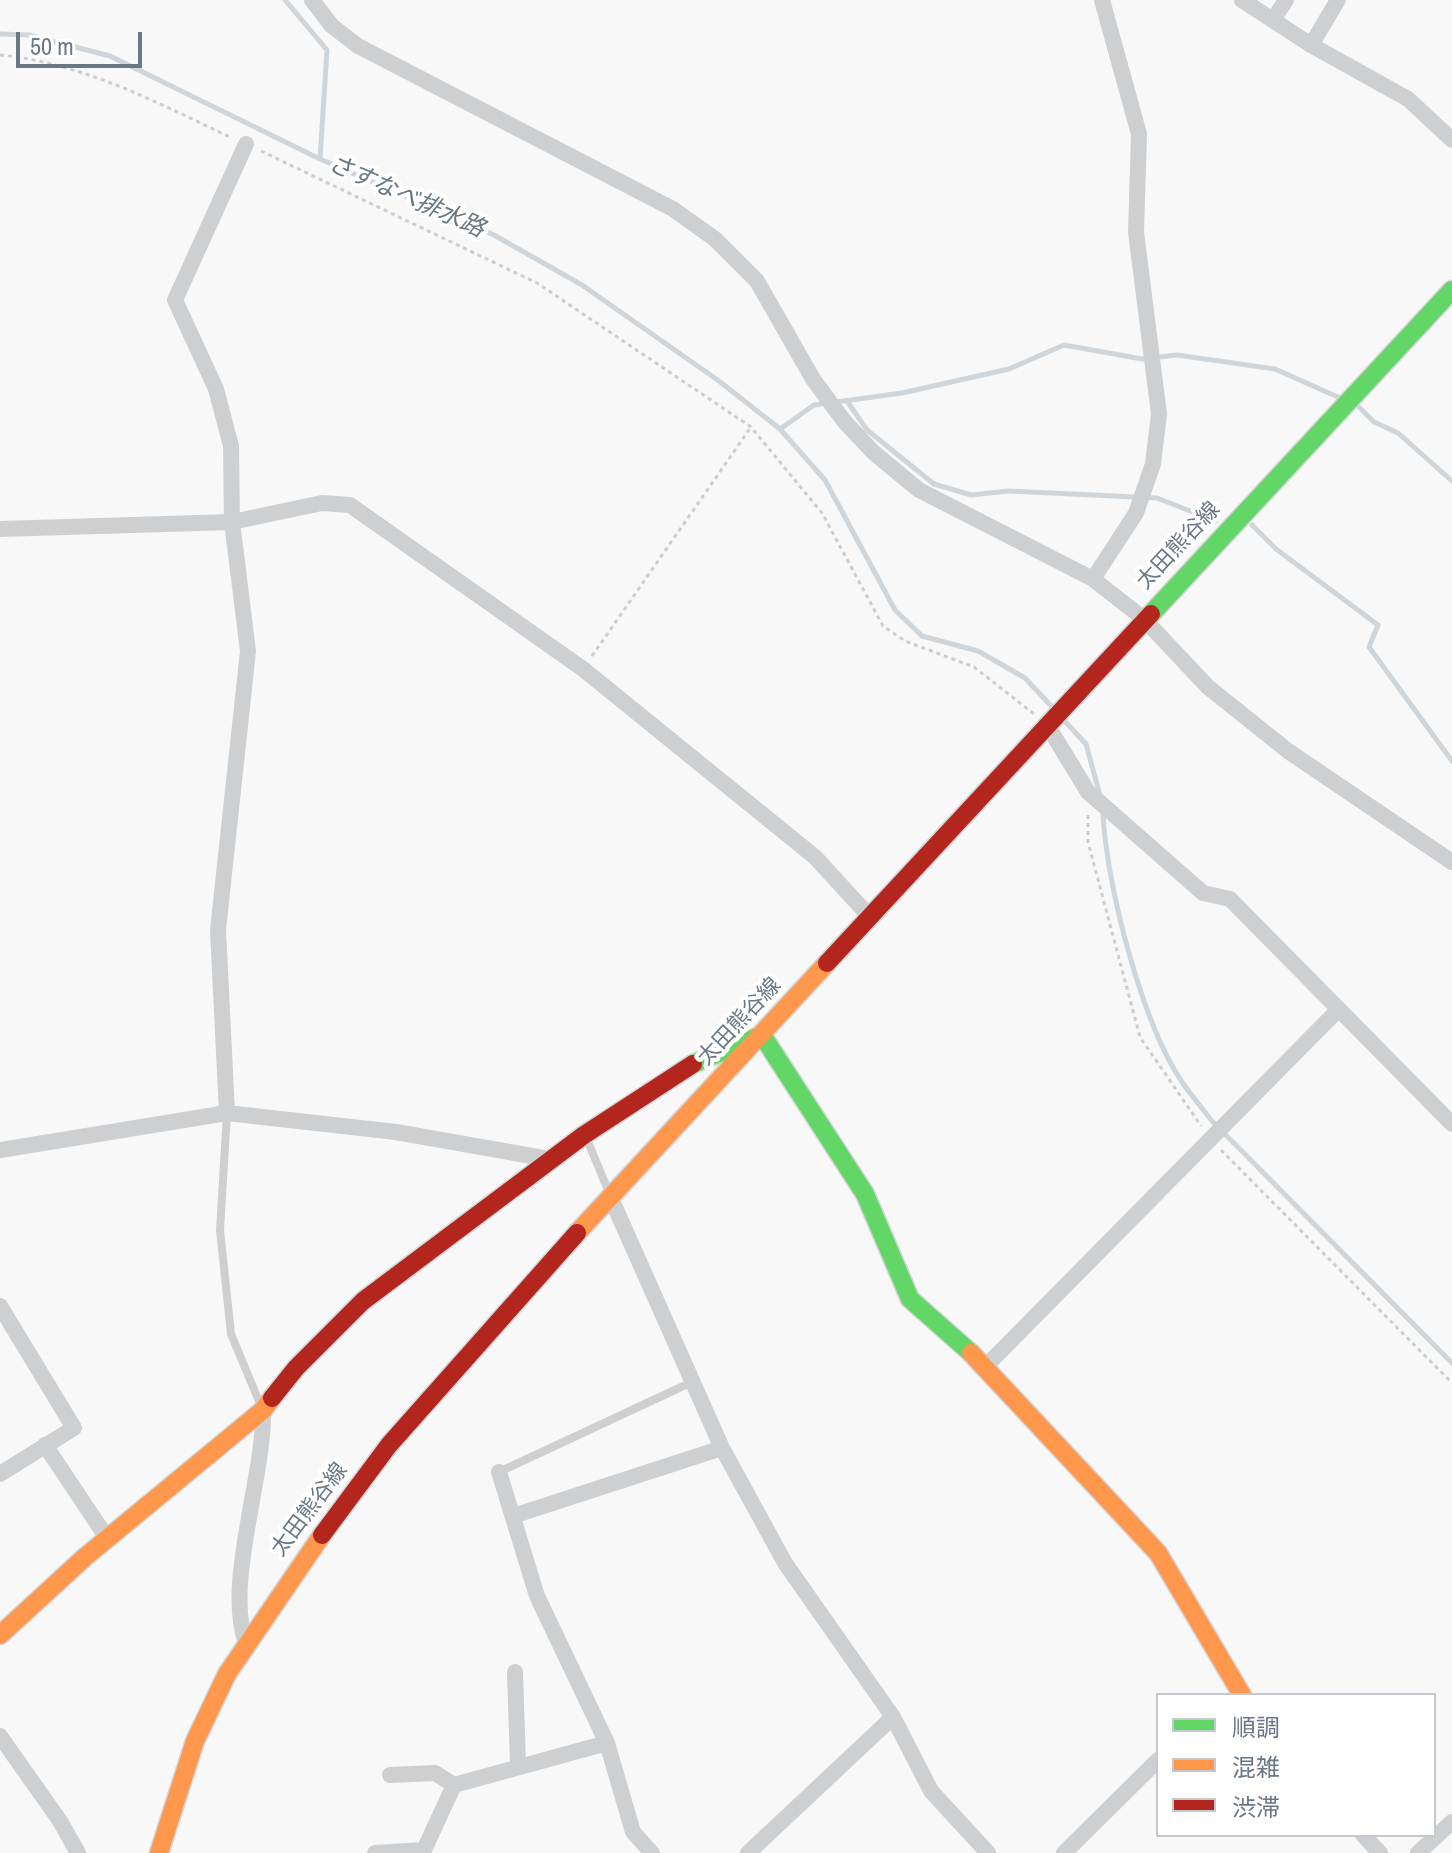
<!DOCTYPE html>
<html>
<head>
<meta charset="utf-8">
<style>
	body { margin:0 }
	#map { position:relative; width:1452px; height:1853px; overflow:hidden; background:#f8f8f8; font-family:"Archivo Narrow","Noto Sans JP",sans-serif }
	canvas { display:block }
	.legend { position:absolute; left:1156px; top:1693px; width:280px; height:144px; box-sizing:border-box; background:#fff; border:2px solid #c3c9cf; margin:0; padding:10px 14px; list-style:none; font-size:24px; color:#6a7786 }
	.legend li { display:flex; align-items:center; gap:16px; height:40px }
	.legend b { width:40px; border:2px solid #c3c9cf }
	.scale { position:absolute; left:16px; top:32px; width:126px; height:36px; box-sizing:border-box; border:4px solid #6a7786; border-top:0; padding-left:10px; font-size:24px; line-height:28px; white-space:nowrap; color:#6a7786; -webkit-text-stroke:6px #fff; paint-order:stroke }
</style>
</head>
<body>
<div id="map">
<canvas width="1452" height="1853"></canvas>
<ul class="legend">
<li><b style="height:10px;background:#63d668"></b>順調</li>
<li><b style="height:10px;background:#ff974d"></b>混雑</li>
<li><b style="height:10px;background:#b3261e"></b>渋滞</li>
</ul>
<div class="scale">50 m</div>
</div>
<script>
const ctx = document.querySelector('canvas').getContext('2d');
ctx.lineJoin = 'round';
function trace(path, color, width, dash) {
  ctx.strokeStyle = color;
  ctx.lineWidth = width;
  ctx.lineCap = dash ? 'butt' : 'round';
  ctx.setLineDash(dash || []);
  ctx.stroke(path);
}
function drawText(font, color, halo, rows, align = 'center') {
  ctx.font = font + ' "Archivo Narrow","Noto Sans JP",sans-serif';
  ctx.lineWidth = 8;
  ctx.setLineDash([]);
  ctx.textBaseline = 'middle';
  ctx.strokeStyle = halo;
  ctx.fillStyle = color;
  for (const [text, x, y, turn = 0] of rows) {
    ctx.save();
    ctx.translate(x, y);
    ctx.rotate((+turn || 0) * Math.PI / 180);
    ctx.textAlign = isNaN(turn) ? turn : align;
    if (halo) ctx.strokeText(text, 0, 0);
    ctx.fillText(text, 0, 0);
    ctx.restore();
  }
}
const stream = new Path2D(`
	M285,0L327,50L320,159
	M0,34L29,35L110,56L320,159L494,235L582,285L719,381L780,429L825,480L895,610L922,636L978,651L1025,678L1054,709
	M847,401L867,430L934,484L971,495L1008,491L1157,498L1216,521
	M1359,407L1374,422L1398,433L1452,481
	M780,429L814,405L902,393L1009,369L1064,345L1142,359L1177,355L1275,369L1340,398
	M1252,525L1276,549L1378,625L1369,647L1452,761
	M1061,717L1086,744L1101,799
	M1103,813C1106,884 1142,1023 1182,1082C1191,1095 1202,1108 1212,1121L1452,1363`);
const path = new Path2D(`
	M0,55C83,63 158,103 232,138
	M261,151L537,283L751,427L822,513L883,626L905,641L974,667L1034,714
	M592,656L751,427
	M1088,815V842L1140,1037L1201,1126
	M1221,1150L1452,1383`);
const lane = new Path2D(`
	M227,1113L220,1230L231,1334L261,1406
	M586,1137L610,1195
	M499,1472L692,1382`);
const street = new Path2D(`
	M312,0L332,26L358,46L673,209L715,239L757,281L813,379L844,421L873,452L919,490L1093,579L1144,619L1208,687L1288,751L1452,862
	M1242,0L1311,45L1408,99L1452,140
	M1273,20L1286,0
	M1311,45L1338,0
	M0,529L232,522L322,503L350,505L583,669L815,857L870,917
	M1093,579L1136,513L1153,464L1159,414L1136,232L1139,134L1102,0
	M1046,723L1088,792L1203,893L1230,899L1452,1124
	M227,1113L218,930L248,651L232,522L231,446L216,389L175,300L246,144
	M0,1150L227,1113L396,1132L549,1159
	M610,1196L722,1448L785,1563L893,1717L931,1791L988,1853
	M0,1306L74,1428L0,1474
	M986,1366L1338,1010
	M45,1445L107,1538
	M499,1472L537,1596L607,1743L633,1832L652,1853
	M513,1516L722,1448
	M246,1643C224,1584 265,1475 263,1410
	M515,1672L518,1765
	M0,1736L60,1821L78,1853
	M390,1775L435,1773L454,1785
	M1363,1835L1380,1853
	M375,1853L424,1850L454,1785L607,1743
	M748,1853L893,1717
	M1064,1853L1158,1760
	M1418,1853L1452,1822`);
const fast = new Path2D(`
	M1151,614L1452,290
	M693,1064L762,1035L865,1194L910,1299L971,1353`);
const slow = new Path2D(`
	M577,1233L827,963
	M971,1353L1158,1553L1242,1695
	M0,1635L85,1557L263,1410L272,1398
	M159,1853L195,1741L227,1674L322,1535`);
const jam = new Path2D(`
	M827,963L1151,614
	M272,1398L296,1368L363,1301L584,1135L693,1064
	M322,1535L389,1445L577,1233`);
const streetNames = [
	["太田熊谷線",1179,546,-47],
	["太田熊谷線",740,1022,-47],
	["太田熊谷線",310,1510,-53]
];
const waterNames = [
	["さすなべ排水路",406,197,24]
];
trace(stream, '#cfd5d9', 5);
trace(fast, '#d4d5d6', 21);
trace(slow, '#d4d5d6', 21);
trace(jam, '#d4d5d6', 21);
trace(path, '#cccdce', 3, [4, 4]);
trace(lane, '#cecfd1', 8);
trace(street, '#cecfd1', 16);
trace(fast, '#63d668', 18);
trace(slow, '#ff974d', 18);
trace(jam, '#b3261e', 18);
drawText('22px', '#6a7786', '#fff', streetNames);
drawText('italic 24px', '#667781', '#fff', waterNames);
</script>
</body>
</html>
